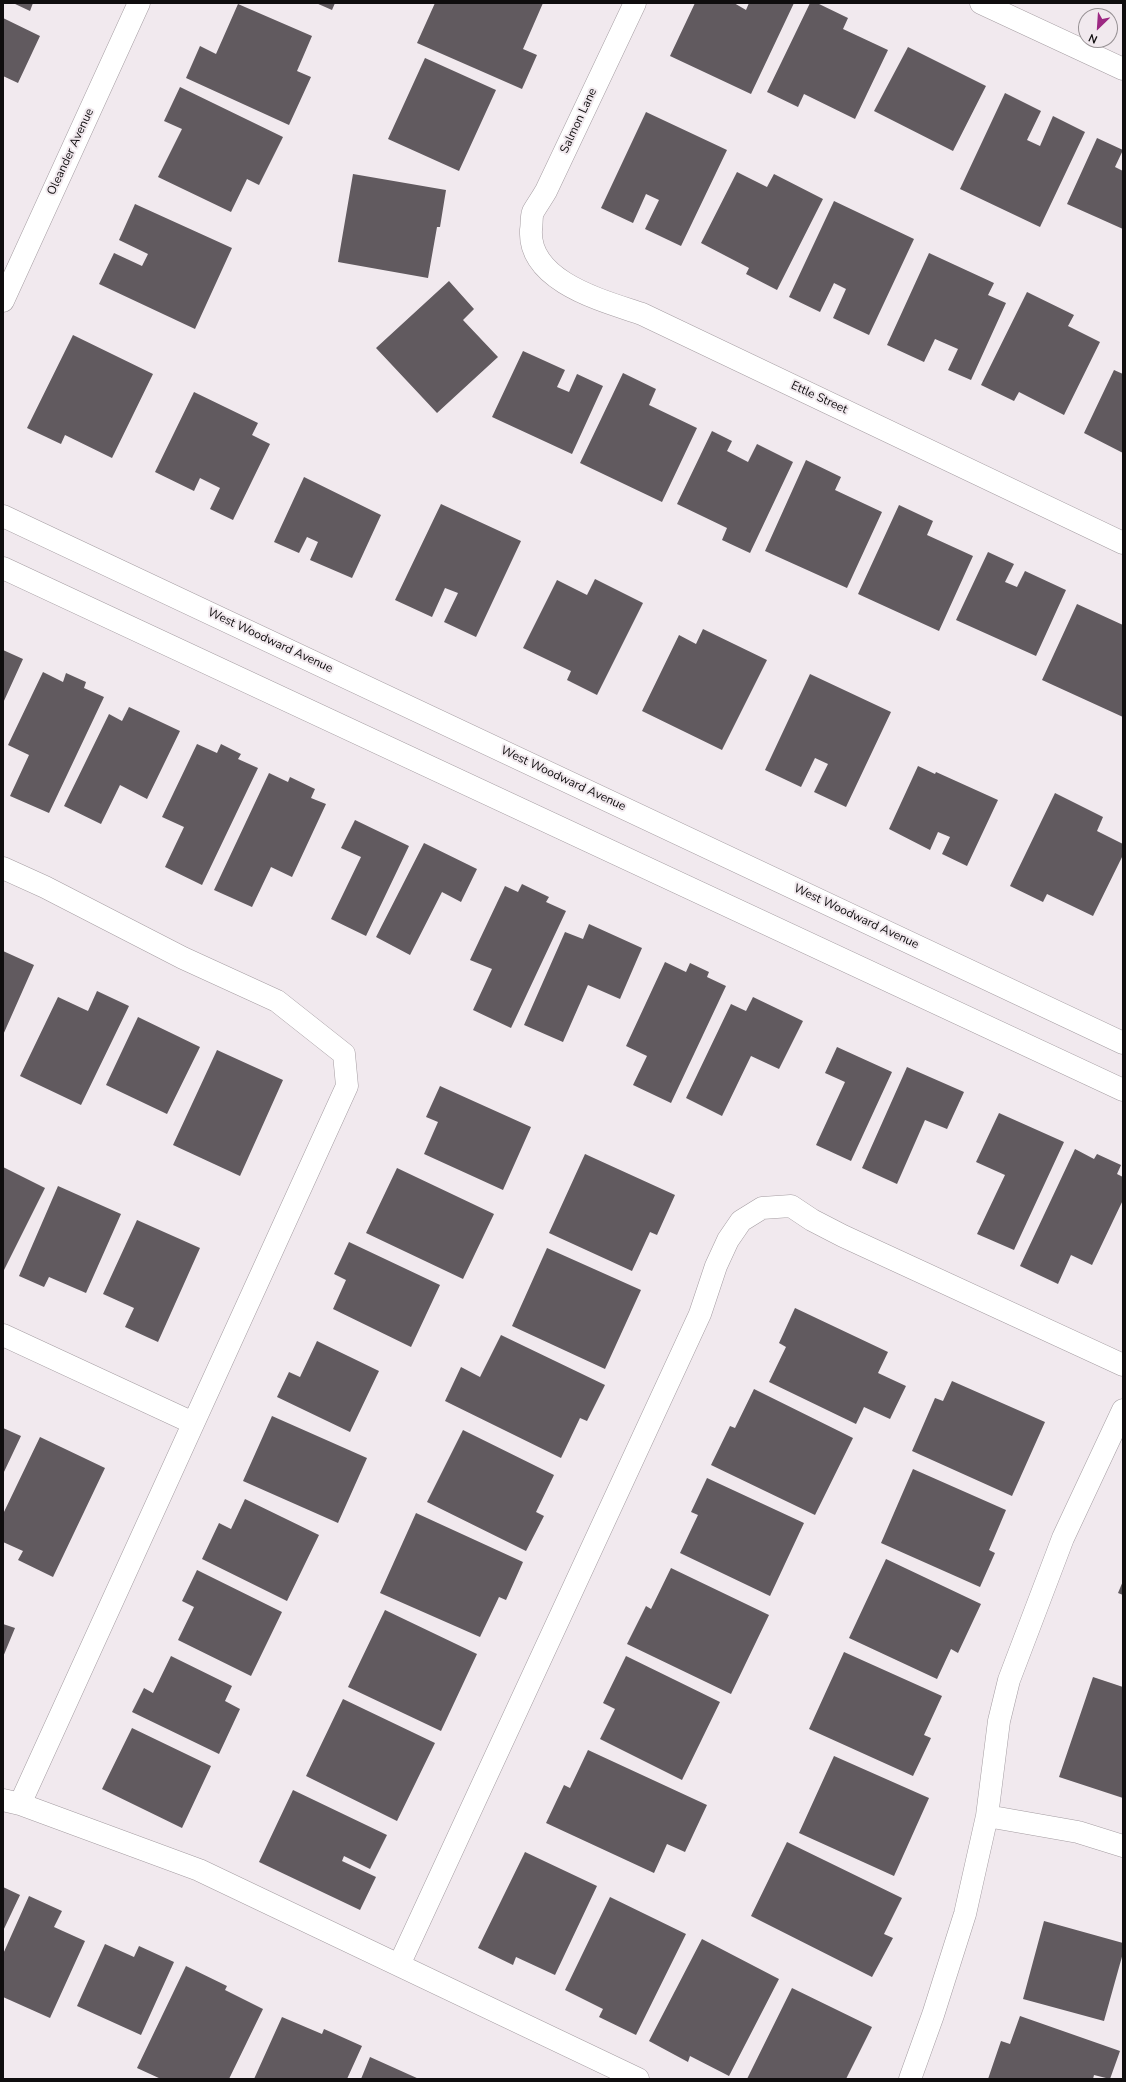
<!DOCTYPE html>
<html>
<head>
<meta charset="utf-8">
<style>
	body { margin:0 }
	#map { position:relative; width:1126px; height:2082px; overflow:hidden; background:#f1e9ee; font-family:"Nunito Sans",sans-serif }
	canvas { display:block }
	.frame { position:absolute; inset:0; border:4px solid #0f0d0e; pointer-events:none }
	.north { position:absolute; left:1078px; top:8px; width:40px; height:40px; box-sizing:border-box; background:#f1e9ee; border:1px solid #979194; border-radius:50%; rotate:205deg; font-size:11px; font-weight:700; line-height:16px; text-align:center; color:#0f0d0e }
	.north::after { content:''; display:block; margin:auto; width:14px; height:18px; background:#9d2983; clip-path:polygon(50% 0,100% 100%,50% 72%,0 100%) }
</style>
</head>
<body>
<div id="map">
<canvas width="1126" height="2082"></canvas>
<div class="frame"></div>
<div class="north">N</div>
</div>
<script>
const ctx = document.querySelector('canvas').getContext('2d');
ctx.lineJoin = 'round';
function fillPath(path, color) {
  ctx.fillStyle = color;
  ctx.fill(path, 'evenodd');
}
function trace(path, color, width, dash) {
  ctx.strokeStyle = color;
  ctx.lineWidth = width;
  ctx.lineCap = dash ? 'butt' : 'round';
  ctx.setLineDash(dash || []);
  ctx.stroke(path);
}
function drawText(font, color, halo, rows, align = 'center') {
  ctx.font = font + ' "Nunito Sans",sans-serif';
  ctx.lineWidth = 4;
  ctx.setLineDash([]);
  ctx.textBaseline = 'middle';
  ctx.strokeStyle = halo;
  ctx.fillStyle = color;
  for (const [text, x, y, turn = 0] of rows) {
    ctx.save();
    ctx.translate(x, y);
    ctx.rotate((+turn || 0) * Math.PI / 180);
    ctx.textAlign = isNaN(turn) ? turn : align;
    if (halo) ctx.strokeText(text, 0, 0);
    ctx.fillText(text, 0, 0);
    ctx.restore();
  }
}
const building = new Path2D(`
	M13,3H33L30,11Z
	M316,3H335L332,10Z
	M435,3H543L523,49L537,55L522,89L417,43Z
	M695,3H734L746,10L749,3H794L751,94L670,56Z
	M810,3H817L848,18L843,29L888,50L855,119L804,94L798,107L767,92Z
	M238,4L312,36L297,71L311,77L289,125L186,78L200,46L216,54Z
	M3,18L40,36L18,83L3,76Z
	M908,47L986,86L953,151L874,111Z
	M425,58L496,90L459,171L388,139Z
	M180,87L283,137L259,185L247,179L231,212L158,177L182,129L164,121Z
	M1005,93L1041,111L1027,140L1040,146L1053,116L1085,132L1040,227L960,189Z
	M646,112L727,150L681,246L645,229L659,200L646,194L633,223L601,208Z
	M1097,138L1123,150L1115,167L1123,171V229L1067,204Z
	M737,172L767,187L774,174L823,199L777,290L746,274L749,268L701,243Z
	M353,174L446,190L440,227H437L428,278L338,262Z
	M834,201L914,239L869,335L833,318L846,289L834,283L820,312L789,297Z
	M135,204L232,248L195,329L99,284L114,253L142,266L148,254L119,240Z
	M929,253L994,283L988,295L1006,303L971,380L948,370L958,349L935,339L924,362L887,345Z
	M449,281L474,309L463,320L498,357L437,413L376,348Z
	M1027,292L1074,315L1068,326L1100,342L1064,415L1019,392L1014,401L981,385Z
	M73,335L153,374L112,458L65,435L61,444L27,428Z
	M523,351L565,370L557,387L569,392L577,374L603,386L572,454L492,417Z
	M1114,370L1123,374V453L1084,433Z
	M623,373L656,389L649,405L697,428L662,502L580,463Z
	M194,392L258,423L252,435L270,444L233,520L210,509L220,488L200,478L194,491L155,472Z
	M712,431L732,441L727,451L748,462L757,444L793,462L750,553L722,540L727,528L677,504Z
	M806,460L841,477L835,490L882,512L847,588L765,551Z
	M304,477L381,515L352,578L310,560L318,542L307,537L299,553L274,542Z
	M441,504L521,541L476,637L444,622L458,593L445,588L432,617L395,600Z
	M899,505L933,521L927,535L973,556L939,631L858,594Z
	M988,552L1014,564L1005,582L1017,587L1025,571L1066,590L1036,656L956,620Z
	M595,579L643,603L597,695L567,680L571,671L523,648L557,580L587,595Z
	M1077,604L1123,625V717L1042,680Z
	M703,629L767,660L722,750L642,711L679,635L696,644Z
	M3,650L23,659L3,703Z
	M43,672L63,682L66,673L86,682L84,688L104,697L49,813L10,796L29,755L8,745Z
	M810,674L891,712L846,807L814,792L828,764L815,758L801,787L765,770Z
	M129,707L180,731L147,799L120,785L101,824L64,806L109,714L122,721Z
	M197,744L217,753L221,744L241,754L238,759L258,768L202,885L165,867L184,827L162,817Z
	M918,766L935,774L936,772L998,800L967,866L942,854L950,837L938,832L930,850L889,829Z
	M269,773L288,782L290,777L315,789L311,798L326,804L292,877L271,867L252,907L214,890Z
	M1055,793L1103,817L1097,831L1123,844V855L1093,916L1047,894L1043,902L1010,886Z
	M355,820L409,846L366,936L331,919L361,857L341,848Z
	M424,843L477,869L461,902L442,892L410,955L376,937Z
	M522,884L549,897L546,902L566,911L511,1028L473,1010L492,969L470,960L505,886L518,892Z
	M589,924L642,948L620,999L588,985L563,1042L524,1025L565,932L583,939Z
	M3,951L34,965L3,1035Z
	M665,962L686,972L690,963L709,972L707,977L726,986L671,1103L633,1085L647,1056L626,1046Z
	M97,991L129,1006L81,1105L20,1076L58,997L88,1011Z
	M753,997L803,1021L779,1069L751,1056L722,1116L686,1098L731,1004L746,1011Z
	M138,1017L200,1047L167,1114L106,1085Z
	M837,1047L892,1072L851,1161L816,1145L845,1082L825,1073Z
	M217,1050L283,1080L240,1176L173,1145Z
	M907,1067L964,1092L947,1129L925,1120L897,1184L862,1168Z
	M440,1086L531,1127L503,1190L424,1154L438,1122L426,1117Z
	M999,1113L1064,1142L1014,1250L977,1234L1005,1175L976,1162Z
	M1075,1149L1094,1159L1097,1154L1121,1165L1117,1174L1123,1177V1200L1092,1265L1071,1255L1058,1284L1020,1266Z
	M585,1154L675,1195L657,1235L650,1232L632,1271L549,1233Z
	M3,1167L45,1188L4,1270L3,1269Z
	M397,1168L494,1214L463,1279L366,1233Z
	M58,1186L121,1214L86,1293L49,1277L44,1287L19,1276Z
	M137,1220L200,1248L158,1342L125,1327L134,1308L103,1294Z
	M349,1242L440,1285L411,1347L333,1309L346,1280L334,1274Z
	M547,1248L641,1290L605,1369L512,1326Z
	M795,1308L888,1352L878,1373L906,1386L890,1419L864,1407L856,1424L769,1382L786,1347L779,1343Z
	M501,1335L605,1385L587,1421L580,1418L561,1458L445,1401L461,1367L480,1377Z
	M317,1341L379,1371L350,1432L277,1397L289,1372L300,1377Z
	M952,1381L1045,1422L1012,1496L912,1451L935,1398L943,1401Z
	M754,1389L853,1438L815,1515L711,1465L730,1426L735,1428Z
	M272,1416L367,1458L338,1523L243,1481Z
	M3,1428L21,1436L3,1474Z
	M463,1430L554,1475L536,1512L544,1516L526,1551L427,1502Z
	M40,1437L105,1468L53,1577L18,1560L23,1551L3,1542V1514Z
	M913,1469L1006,1510L989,1550L995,1553L980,1587L881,1543Z
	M707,1478L804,1523L770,1596L680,1553L698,1515L691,1512Z
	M245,1499L319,1535L287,1601L202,1559L219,1523L231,1529Z
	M416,1513L523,1562L506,1600L499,1597L480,1637L380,1593Z
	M886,1559L981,1604L958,1653L951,1649L937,1679L849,1638Z
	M671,1568L769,1615L731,1694L627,1644L646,1606L651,1609Z
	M197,1570L282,1612L251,1676L178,1640L194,1607L182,1601Z
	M1123,1581V1595L1118,1593Z
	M385,1610L477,1654L441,1731L348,1687Z
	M3,1624L15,1628L3,1657Z
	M844,1652L942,1696L924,1735L931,1738L913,1776L809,1729Z
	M171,1656L232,1686L225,1701L240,1709L219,1754L132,1712L144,1688L153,1693Z
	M626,1656L720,1702L682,1780L600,1739L615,1709L603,1703Z
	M1093,1677L1123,1687V1798L1059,1777Z
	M343,1699L435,1743L397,1821L306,1776Z
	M132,1728L211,1766L182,1828L102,1789Z
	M588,1750L707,1805L685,1852L667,1844L654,1873L546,1823L564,1785L570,1788Z
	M834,1756L929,1798L894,1876L799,1833Z
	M293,1790L387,1835L370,1869L344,1856L342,1861L376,1877L360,1910L259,1862Z
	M787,1842L902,1898L884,1934L893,1938L872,1977L751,1916Z
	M525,1852L597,1886L555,1975L516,1957L513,1965L478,1948Z
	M3,1887L20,1895L3,1931Z
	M29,1896L62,1911L54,1927L85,1941L50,2018L3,1997V1954Z
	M610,1897L686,1934L636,2035L599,2017L603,2009L565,1990Z
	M1044,1921L1123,1943V1953L1104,2021L1023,1999Z
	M702,1939L779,1979L729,2076L690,2056L688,2062L649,2041Z
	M105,1944L134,1957L139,1946L174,1962L141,2035L77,2006Z
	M186,1966L227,1986L225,1990L263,2009L229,2079H161L137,2068Z
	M792,1988L872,2027L846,2079H747Z
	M1020,2016L1120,2051L1110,2079L1094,2075L1093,2079H988L1001,2041L1010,2044Z
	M282,2017L322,2034L324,2029L362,2046L347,2079H254Z
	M370,2057L419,2079H361Z`);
const minor = new Path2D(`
	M635,3L546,191C542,198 537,205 533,212C531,217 532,225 531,230C528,282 604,301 642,314L1123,543
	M981,3L1123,69
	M3,301L139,3
	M3,516L1123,1043
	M3,568L1123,1090
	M3,868L45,887L183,958L277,1001L344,1054L347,1086L20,1804
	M3,1335L193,1423
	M3,1800L20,1804L199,1870L638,2079
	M987,1816L1078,1832L1123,1846
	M399,1965L700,1314L716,1266L728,1240L741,1221L762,1208L791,1206L812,1220L843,1236L1123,1365
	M910,2079L933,2015L965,1914L987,1816L999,1721L1009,1680L1063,1538L1123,1410`);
const streetNames = [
	["Salmon Lane",579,121,-65],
	["Oleander Avenue",71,152,-65],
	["Ettle Street",819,398,25],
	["West Woodward Avenue",270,641,25],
	["West Woodward Avenue",563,779,25],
	["West Woodward Avenue",856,917,25]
];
fillPath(building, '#615a5f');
trace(minor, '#a49ca1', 23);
trace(minor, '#fff', 22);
drawText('12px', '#0f0d0e', '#f1e9ee', streetNames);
</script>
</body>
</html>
